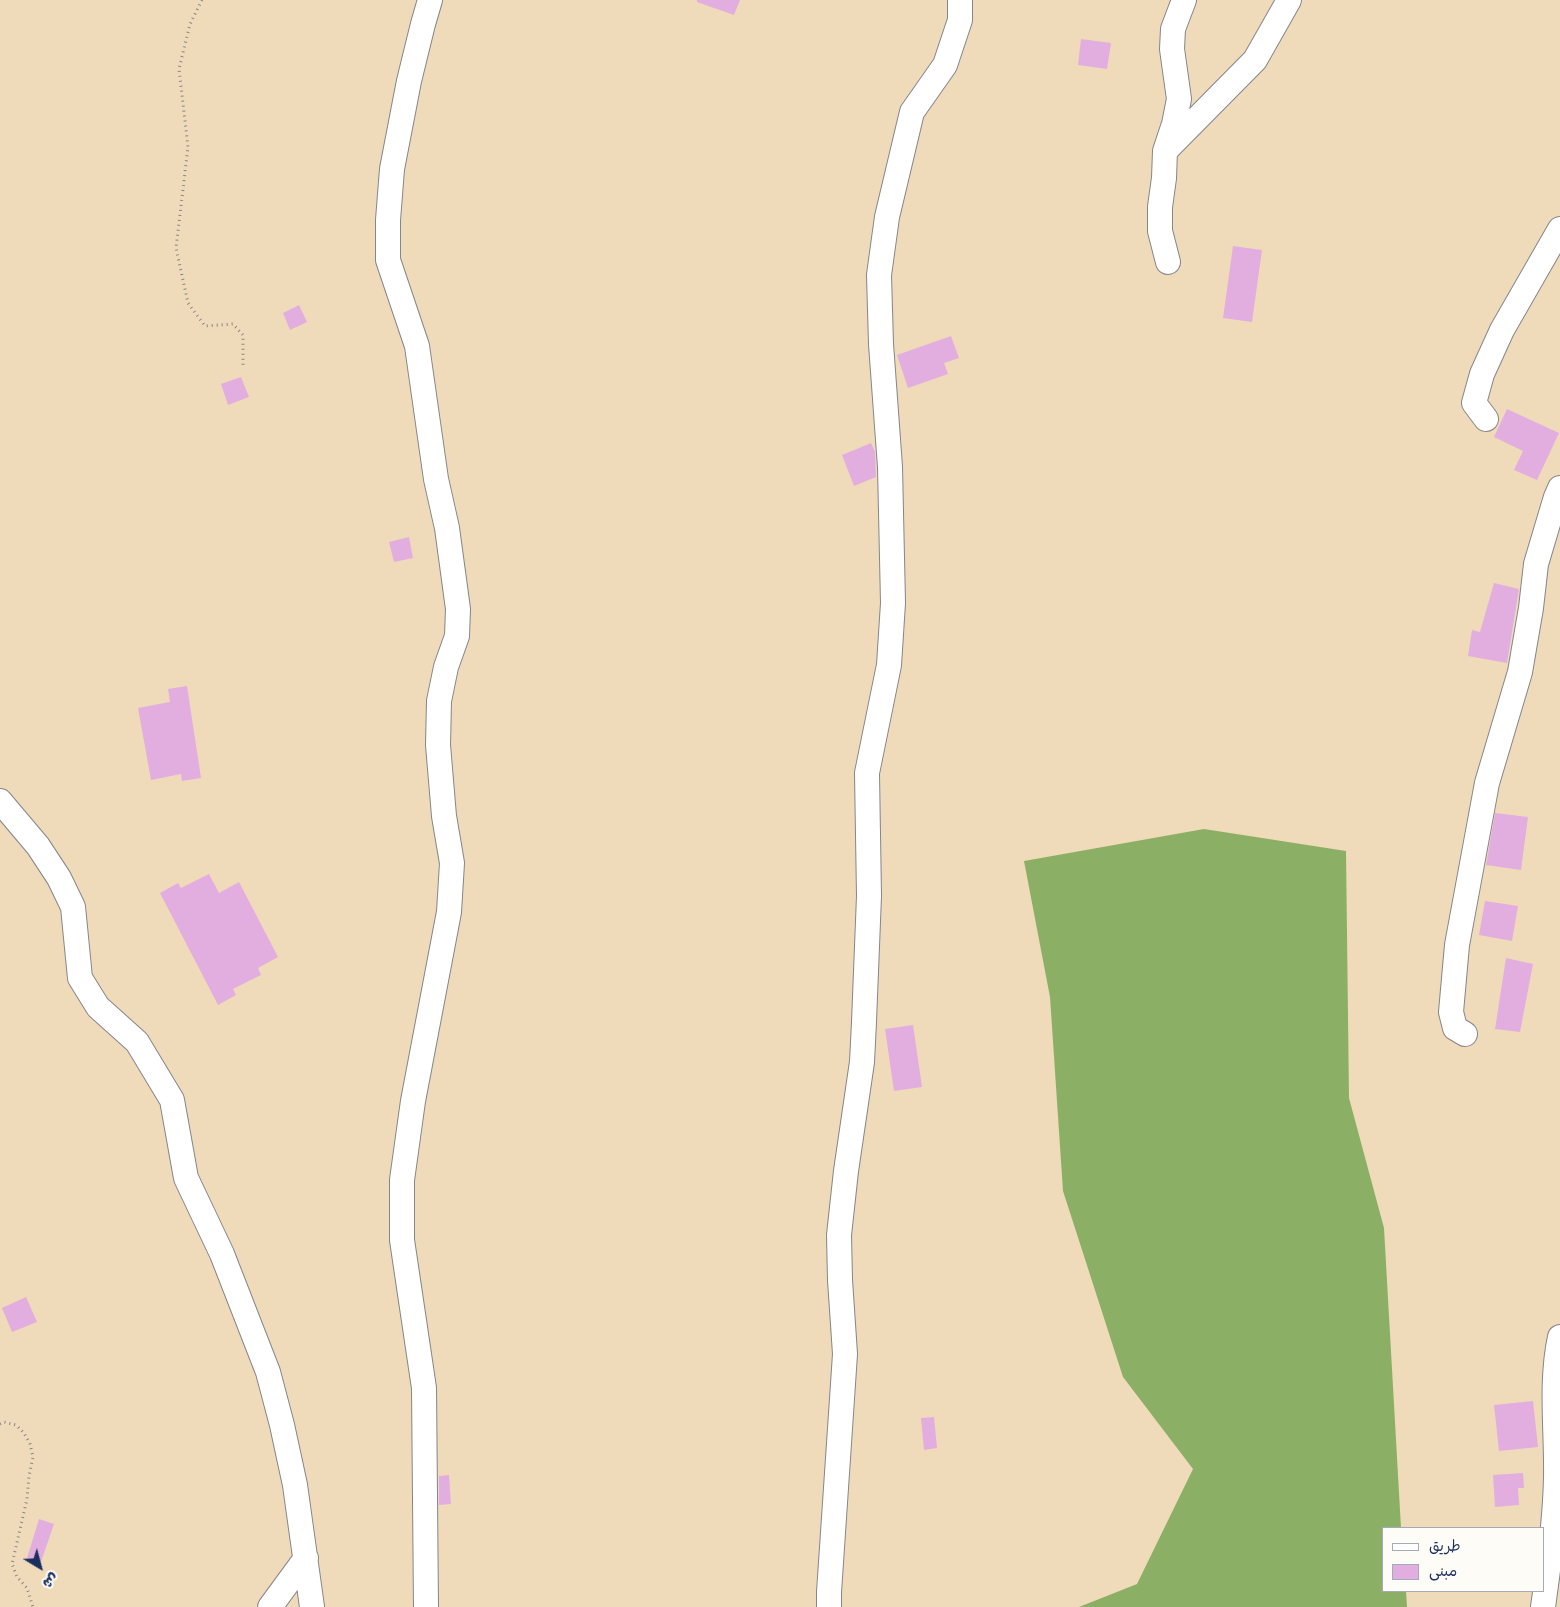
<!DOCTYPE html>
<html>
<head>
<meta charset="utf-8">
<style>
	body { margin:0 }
	#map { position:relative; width:1560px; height:1607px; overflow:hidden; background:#efdbb9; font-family:"Gochi Hand","Playpen Sans Arabic",sans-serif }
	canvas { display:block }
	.legend { position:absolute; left:1382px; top:1527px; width:162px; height:65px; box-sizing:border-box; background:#fdfcf7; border:1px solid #a3aaba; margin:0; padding:6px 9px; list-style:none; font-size:15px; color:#1b2f5e }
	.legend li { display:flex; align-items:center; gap:10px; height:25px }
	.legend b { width:25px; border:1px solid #a3aaba }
	.north { position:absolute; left:15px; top:1542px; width:50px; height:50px; -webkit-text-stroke:4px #fdfcf7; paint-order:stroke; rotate:143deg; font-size:14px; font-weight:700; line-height:20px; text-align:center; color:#1b2f5e }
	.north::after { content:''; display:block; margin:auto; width:18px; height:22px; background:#1b2f5e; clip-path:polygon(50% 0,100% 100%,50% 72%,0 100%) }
</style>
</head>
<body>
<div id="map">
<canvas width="1560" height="1607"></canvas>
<ul class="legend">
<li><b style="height:6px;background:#fff"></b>طريق</li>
<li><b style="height:14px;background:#e2aedf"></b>مبنى</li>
</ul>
<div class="north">ش</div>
</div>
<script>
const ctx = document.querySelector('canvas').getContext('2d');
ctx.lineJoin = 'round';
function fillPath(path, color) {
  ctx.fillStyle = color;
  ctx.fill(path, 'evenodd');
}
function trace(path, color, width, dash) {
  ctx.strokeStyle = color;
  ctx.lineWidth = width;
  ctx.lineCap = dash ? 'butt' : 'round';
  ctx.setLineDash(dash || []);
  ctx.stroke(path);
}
const forest = new Path2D(`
	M1204,829L1346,851L1349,1098L1384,1228L1401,1528H1384V1591H1406L1407,1607H1079L1137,1584L1193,1469L1123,1377L1063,1191L1050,997L1024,861Z`);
const building = new Path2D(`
	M697,0H740L734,15L697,2Z
	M1081,39L1111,43L1107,69L1078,65Z
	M1233,246L1262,250L1252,322L1223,318Z
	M299,305L307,322L290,330L283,313Z
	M951,336L959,358L944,363L948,374L908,388L897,355Z
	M241,377L249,397L228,405L221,384Z
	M1507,409L1559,433L1537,480L1514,470L1523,451L1494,437Z
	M871,443L875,452L876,477L854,486L842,455Z
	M409,537L413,558L394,562L389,542Z
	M1494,583L1519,589L1507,663L1468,656L1472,630L1480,632Z
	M187,686L201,778L182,781L181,774L151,780L138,708L170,702L168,689Z
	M1495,813L1528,817L1521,870L1486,865Z
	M209,874L219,893L239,882L278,957L258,968L261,975L233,989L236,995L218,1005L160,893L178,883L181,888Z
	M1485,901L1518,906L1512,941L1479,935Z
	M1506,958L1533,964L1520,1032L1495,1029Z
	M913,1025L922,1087L894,1091L885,1029Z
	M26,1297L37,1322L12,1332L2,1308Z
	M1533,1401L1538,1447L1499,1451L1494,1405Z
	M934,1417L937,1448L924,1450L921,1418Z
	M1523,1473L1524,1488H1518L1519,1505L1495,1507L1493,1475Z
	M449,1475L451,1504L439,1505V1476Z
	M39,1519L54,1524L41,1562L27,1558Z`);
const path = new Path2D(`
	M202,0L190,24L179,69L188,147L176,248L188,303L205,326L233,324L243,335V365
	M0,1424L4,1422L16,1425L24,1433L30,1444L33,1457L29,1476L27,1499L12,1564L17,1577L27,1588L33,1607`);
const minor = new Path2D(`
	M1168,148L1255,60L1289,0
	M1168,262L1160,231V207L1164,178L1165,151L1174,124L1179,99L1172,49L1173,29L1184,0
	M1486,419L1474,403L1482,374L1502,330L1560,229
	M0,801L38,846L59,878L73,907L80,978L98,1007L137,1042L172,1100L186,1178L222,1254L268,1372L282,1425L295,1485L312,1607
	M1465,1034L1455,1028L1451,1012L1457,945L1487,783L1520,672L1531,608L1536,564L1556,497L1560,488
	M270,1607L306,1558
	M426,1607L424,1388L402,1240V1180L413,1101L449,912L452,863L444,816L438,745L439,701L446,667L457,636L458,609L447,528L436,479L417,346L388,260V220L392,169L409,81L423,24L430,0
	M829,1607V1592L845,1354L840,1280L839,1235L846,1171L862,1062L864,1022L869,896L867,773L889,665L893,603L890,467L881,344L879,275L887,217L912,112L945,65L960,20V0
	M1543,1607C1549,1564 1555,1521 1556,1478C1557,1432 1550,1383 1560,1337`);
fillPath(forest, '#8bb065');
fillPath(building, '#e2aedf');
trace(minor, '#85858c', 26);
trace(path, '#85858c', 3, [1, 4]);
trace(minor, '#fff', 24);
</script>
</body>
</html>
